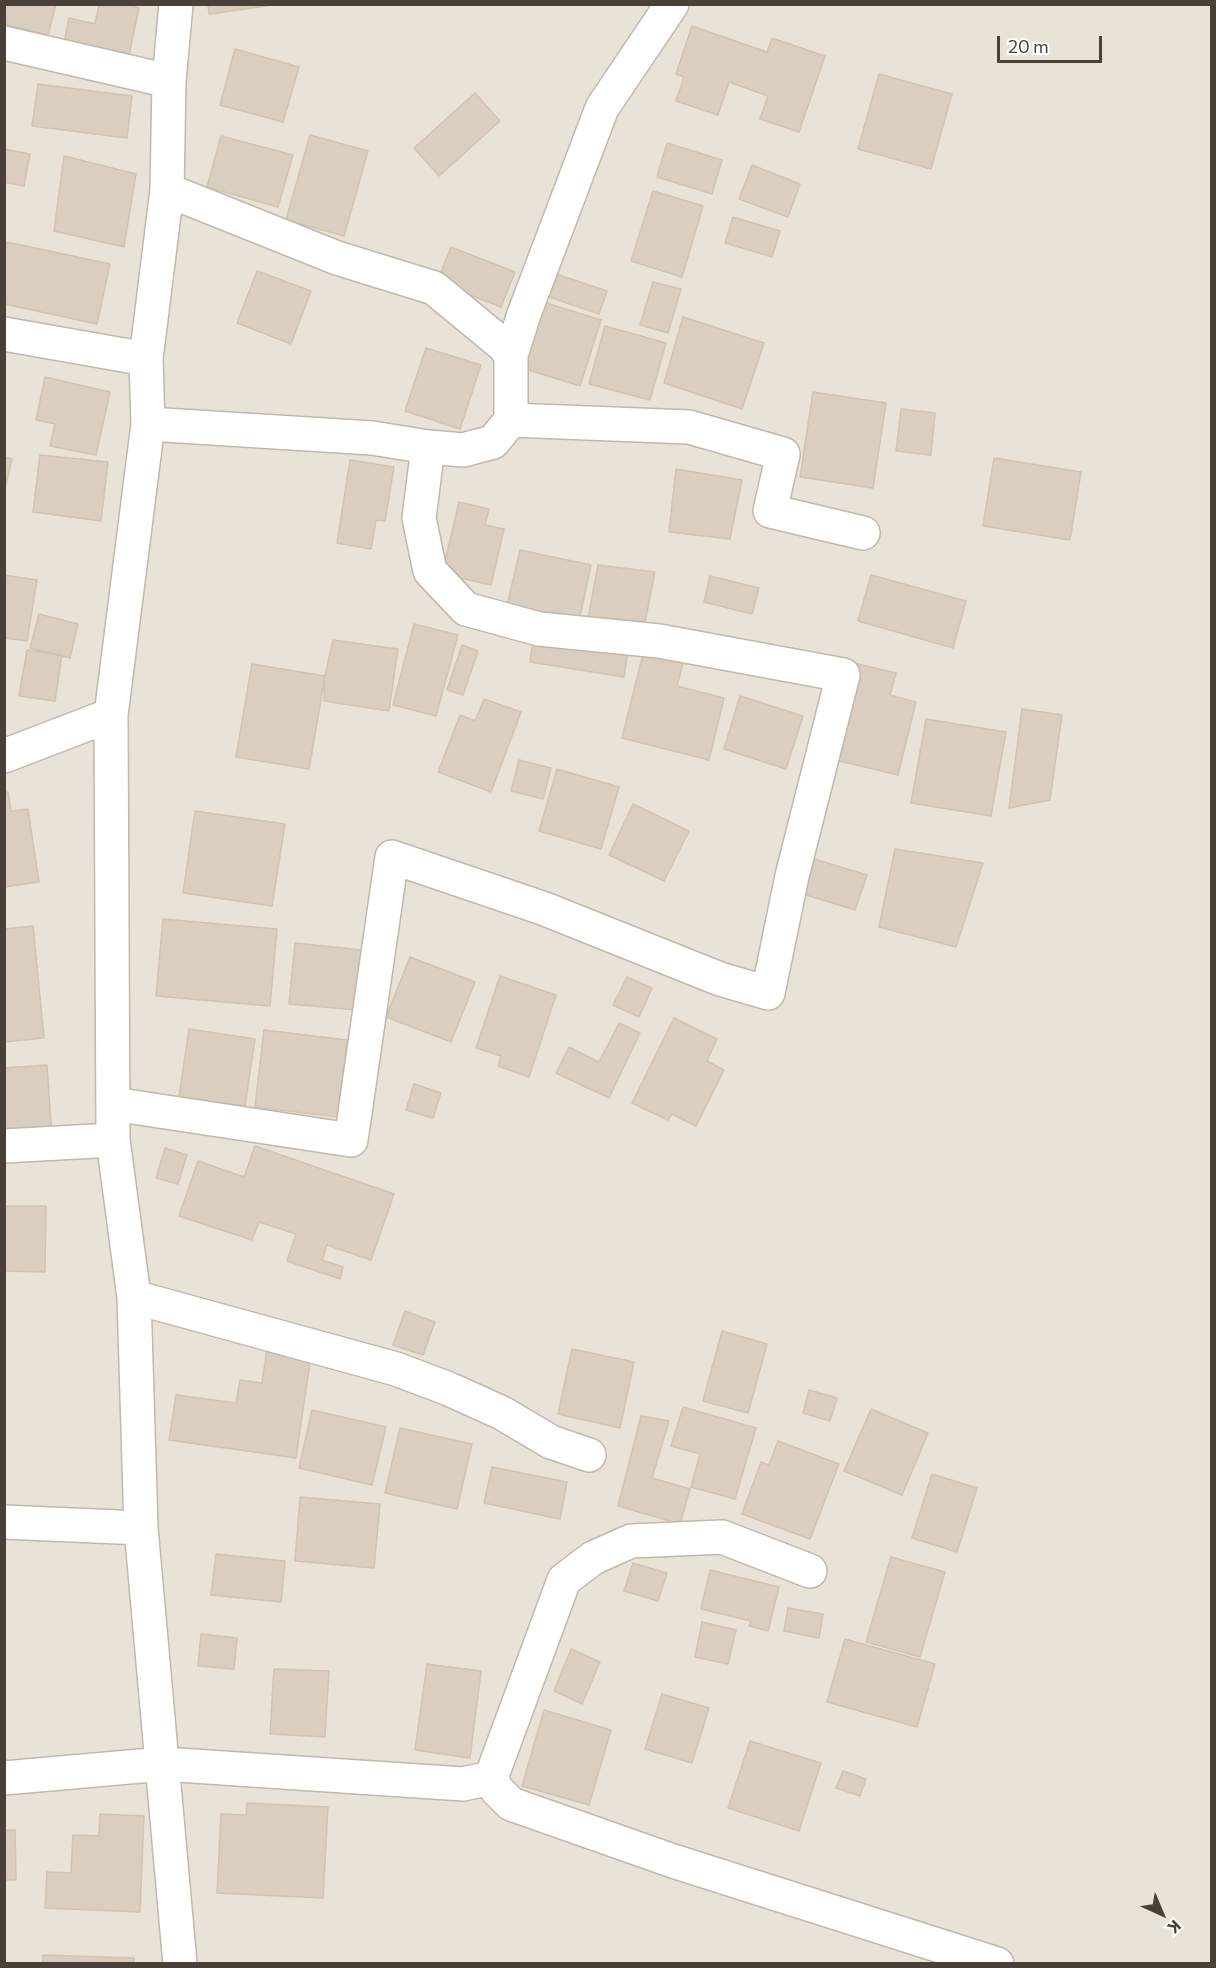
<!DOCTYPE html>
<html>
<head>
<meta charset="utf-8">
<style>
	body { margin:0 }
	#map { position:relative; width:1216px; height:1968px; overflow:hidden; background:#f5f0e9; font-family:Commissioner,sans-serif }
	canvas { display:block }
	.frame { position:absolute; inset:0; border:6px solid #494137; pointer-events:none }
	.north { position:absolute; left:1132px; top:1884px; width:60px; height:60px; -webkit-text-stroke:4px #fff; paint-order:stroke; rotate:136deg; font-size:16px; font-weight:700; line-height:24px; text-align:center; color:#494137 }
	.north::after { content:''; display:block; margin:auto; width:21px; height:27px; background:#494137; clip-path:polygon(50% 0,100% 100%,50% 72%,0 100%) }
	.scale { position:absolute; left:997px; top:36px; width:105px; height:27px; box-sizing:border-box; border:3px solid #494137; border-top:0; padding-left:8px; font-size:18px; line-height:21px; white-space:nowrap; color:#494137; -webkit-text-stroke:4px #fff; paint-order:stroke }
</style>
</head>
<body>
<div id="map">
<canvas width="1216" height="1968"></canvas>
<div class="frame"></div>
<div class="north">K</div>
<div class="scale">20 m</div>
</div>
<script>
const ctx = document.querySelector('canvas').getContext('2d');
ctx.lineJoin = 'round';
function fillPath(path, color) {
  ctx.fillStyle = color;
  ctx.fill(path, 'evenodd');
}
function trace(path, color, width, dash) {
  ctx.strokeStyle = color;
  ctx.lineWidth = width;
  ctx.lineCap = dash ? 'butt' : 'round';
  ctx.setLineDash(dash || []);
  ctx.stroke(path);
}
const residential = new Path2D(`
	M5,5H1211V1963H5Z`);
const building = new Path2D(`
	M4,4H56L48,35L4,24Z
	M99,4H123L139,8L129,55L64,42L69,18L95,24Z
	M208,4H280L209,14Z
	M692,26L767,52L772,38L825,56L799,132L760,119L768,96L729,82L718,115L676,101L684,77L676,74Z
	M235,49L299,67L283,122L220,105Z
	M879,74L952,94L931,169L858,149Z
	M38,84L132,96L127,138L32,126Z
	M475,93L500,121L439,176L414,148Z
	M310,135L368,151L344,236L286,220Z
	M221,136L293,155L278,207L207,187Z
	M667,143L722,160L712,194L657,177Z
	M4,149L30,154L24,186L4,182Z
	M64,156L136,174L124,247L54,231Z
	M752,165L800,184L788,217L739,199Z
	M653,191L703,206L682,277L631,261Z
	M733,217L780,231L772,257L725,243Z
	M7,242L110,264L97,324L4,304V252Z
	M451,247L515,272L501,307L437,282Z
	M257,271L311,291L291,344L237,323Z
	M550,272L607,291L599,314L543,295Z
	M653,282L681,289L668,333L640,325Z
	M543,302L601,320L580,386L522,368Z
	M683,317L764,343L742,409L664,383Z
	M605,326L666,343L650,400L589,384Z
	M426,348L481,365L460,429L405,411Z
	M45,377L110,392L96,455L50,446L55,424L36,420Z
	M813,392L886,403L873,488L800,477Z
	M901,409L935,413L931,455L896,451Z
	M40,455L108,462L101,521L33,512Z
	M4,457L12,459L4,492Z
	M994,458L1081,472L1070,540L983,526Z
	M350,460L394,467L385,521L376,520L371,549L337,543Z
	M676,469L742,480L730,539L669,532Z
	M459,502L489,509L485,525L504,529L491,585L442,574Z
	M520,550L591,565L579,621L507,606Z
	M598,565L655,572L643,632L587,624Z
	M4,575L37,580L27,641L4,638Z
	M871,575L966,601L953,648L858,621Z
	M710,576L759,588L752,614L704,602Z
	M39,614L78,624L70,658L30,648Z
	M414,624L458,635L436,716L393,705Z
	M534,636L628,650L624,677L530,662Z
	M333,640L398,649L389,711L324,701L325,676Z
	M462,645L478,651L463,695L447,690Z
	M27,650L62,655L55,701L19,696Z
	M643,654L683,663L677,686L724,698L709,760L622,738Z
	M850,662L896,673L890,695L916,702L898,775L827,758Z
	M252,664L325,676L309,769L236,757Z
	M740,696L803,716L786,769L724,749Z
	M484,699L521,712L491,792L438,772L460,715L475,721Z
	M1022,709L1062,715L1050,800L1009,808Z
	M926,719L1006,732L991,816L911,803Z
	M519,760L551,768L543,799L511,791Z
	M557,769L619,787L601,849L539,831Z
	M8,792L11,811L28,809L39,882L4,887V793Z
	M633,804L689,831L664,881L609,855Z
	M195,811L285,824L272,906L183,893Z
	M895,849L983,863L956,947L879,927Z
	M814,859L867,875L855,910L803,894Z
	M163,919L277,929L270,1006L156,996Z
	M33,926L44,1038L4,1042V929Z
	M295,943L362,950L357,1010L289,1004Z
	M410,957L475,982L451,1042L386,1017Z
	M500,976L556,995L529,1077L498,1066L501,1056L476,1048Z
	M627,977L652,988L639,1017L613,1005Z
	M674,1018L717,1039L707,1061L724,1070L696,1126L672,1114L668,1120L632,1103Z
	M619,1023L640,1033L609,1098L556,1073L569,1047L599,1062Z
	M189,1029L255,1039L245,1106L179,1097Z
	M264,1030L347,1040L338,1117L255,1107Z
	M47,1065L52,1136L4,1139V1068Z
	M414,1084L441,1093L433,1118L406,1110Z
	M255,1146L394,1194L371,1260L327,1245L322,1260L343,1267L340,1279L287,1261L296,1234L259,1222L252,1240L179,1216L198,1161L244,1177Z
	M165,1148L187,1155L178,1184L156,1178Z
	M4,1206H46L45,1272L4,1271Z
	M405,1311L435,1322L423,1355L393,1345Z
	M722,1331L767,1344L748,1413L703,1401Z
	M267,1349L311,1355L296,1458L169,1440L176,1395L236,1403L240,1380L262,1383Z
	M572,1349L634,1362L620,1428L558,1414Z
	M809,1390L837,1398L830,1421L803,1413Z
	M683,1407L756,1428L735,1499L691,1487L700,1454L671,1446Z
	M871,1409L928,1433L902,1495L844,1471Z
	M312,1410L386,1427L372,1485L299,1468Z
	M641,1416L669,1421L652,1478L690,1489L680,1524L618,1506Z
	M400,1428L472,1444L457,1509L385,1493Z
	M778,1441L839,1464L810,1539L742,1514L761,1462L769,1465Z
	M492,1467L567,1482L560,1519L484,1503Z
	M932,1474L977,1488L957,1552L912,1538Z
	M300,1497L380,1504L374,1568L295,1561Z
	M216,1554L285,1561L281,1602L211,1595Z
	M891,1557L945,1572L920,1657L866,1642Z
	M633,1563L667,1573L658,1601L624,1591Z
	M710,1570L779,1587L768,1631L749,1626L751,1621L701,1609Z
	M788,1608L823,1614L819,1638L784,1631Z
	M702,1622L736,1630L728,1664L695,1657Z
	M201,1634L237,1638L234,1669L198,1666Z
	M845,1639L935,1664L917,1727L827,1702Z
	M571,1649L600,1662L582,1704L554,1691Z
	M427,1664L481,1671L470,1758L415,1750Z
	M274,1669L329,1671L325,1737L270,1734Z
	M662,1694L709,1708L692,1763L645,1749Z
	M544,1710L611,1730L589,1805L522,1786Z
	M750,1741L821,1763L799,1831L728,1808Z
	M843,1771L866,1779L860,1796L836,1788Z
	M247,1803L328,1807L323,1898L217,1893L221,1814L246,1815Z
	M100,1814L144,1816L140,1912L45,1908L47,1872L71,1873L73,1835L99,1836Z
	M4,1830H15L16,1880H4Z
	M43,1955L134,1958V1964H42Z`);
const minor = new Path2D(`
	M4,43L169,81
	M167,190L337,258L434,288L503,345L511,355
	M4,334L146,359
	M511,420L689,427L783,454L770,511L863,533
	M148,424L372,438L428,447L463,450L493,442L511,420V355L524,314L602,108L672,4
	M111,715L113,1140L134,1297L141,1528L180,1964
	M4,756L111,715L148,424L146,359L167,190L169,81L176,4
	M113,1104L351,1140L392,857L545,909L720,979L768,993L792,876L843,675L659,641L539,629L466,609L430,571L419,518L428,447
	M4,1146L113,1140
	M134,1297L396,1369L449,1389L502,1413L551,1442L589,1455
	M4,1522L141,1528
	M4,1778L163,1764L463,1784L491,1778L564,1580L593,1558L631,1541L722,1537L810,1571
	M491,1778L497,1790L511,1804L673,1861L997,1964`);
fillPath(residential, '#e9e2d6');
fillPath(building, '#dacec0');
trace(building, '#d2c3b0', 1.5);
trace(minor, '#c1b8ab', 36);
trace(minor, '#fff', 33);
</script>
</body>
</html>
